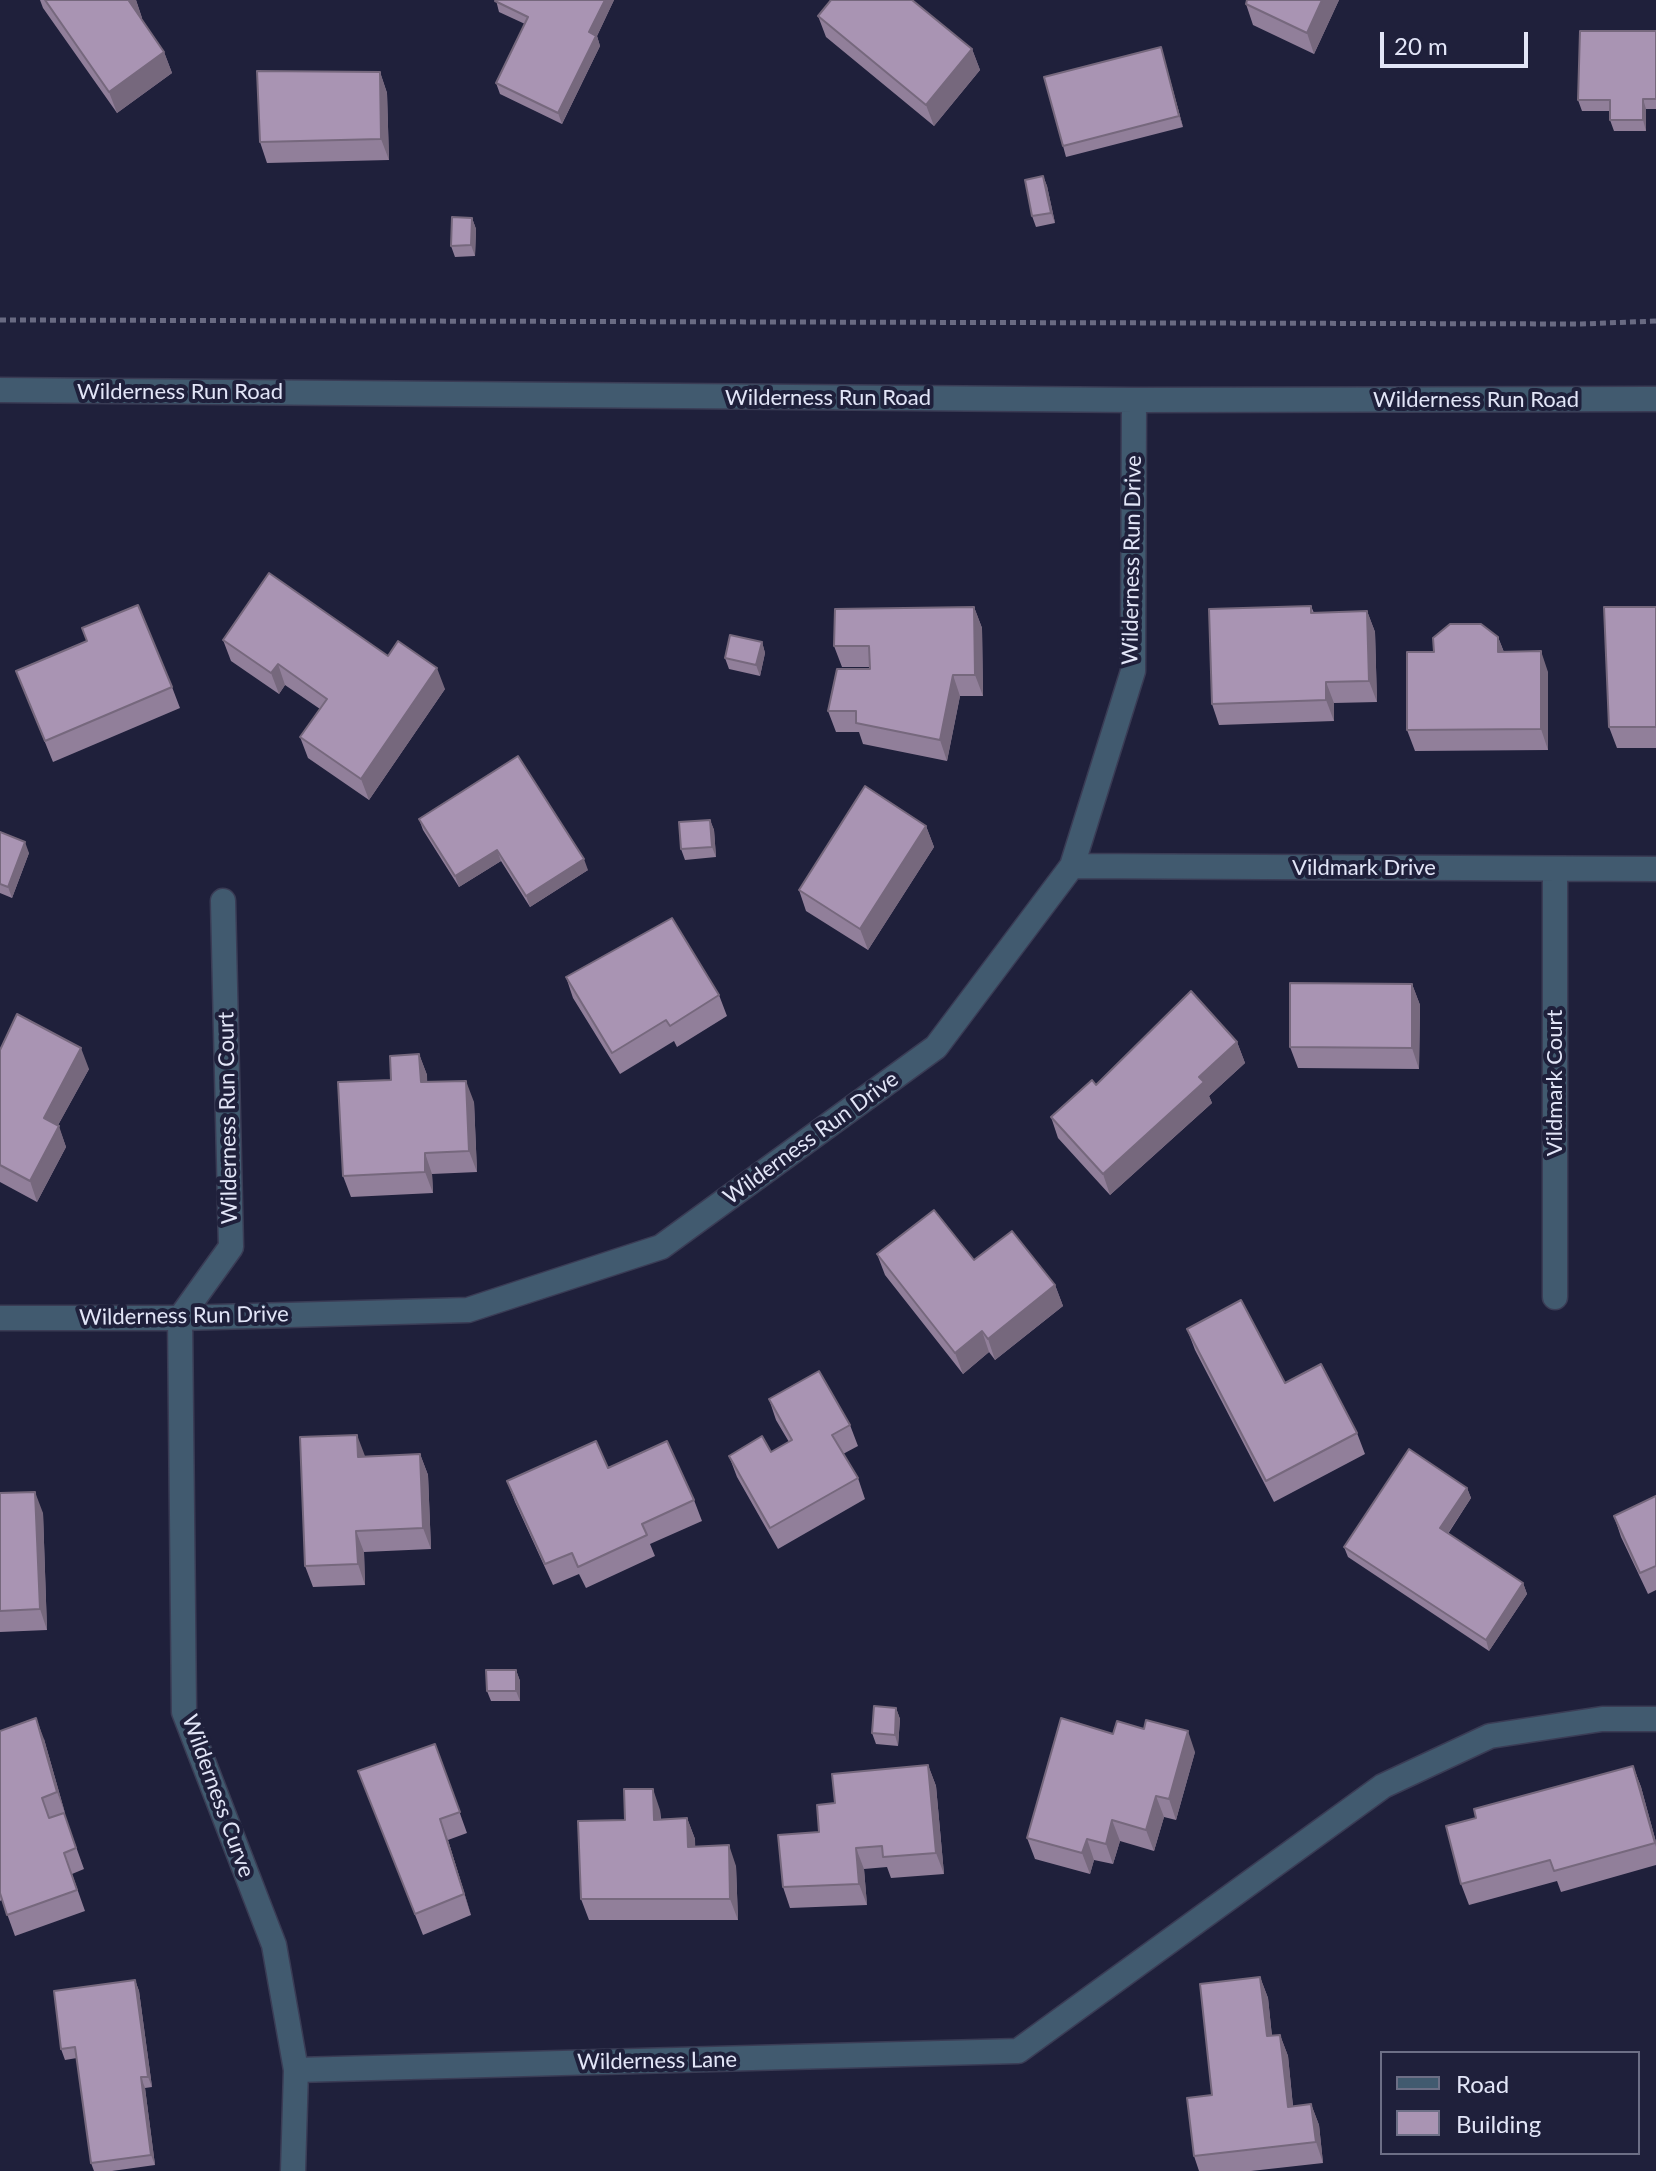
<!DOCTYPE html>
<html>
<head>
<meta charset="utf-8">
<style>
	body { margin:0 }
	#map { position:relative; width:1656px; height:2171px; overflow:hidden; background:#1f203b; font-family:Lato,sans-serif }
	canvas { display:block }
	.legend { position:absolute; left:1380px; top:2051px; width:260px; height:104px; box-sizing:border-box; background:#1f203b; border:2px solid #6d6f86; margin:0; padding:10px 14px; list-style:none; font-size:24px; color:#e2e5f7 }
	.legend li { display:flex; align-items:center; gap:16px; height:40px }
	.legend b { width:40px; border:2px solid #6d6f86 }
	.scale { position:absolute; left:1380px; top:32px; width:148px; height:36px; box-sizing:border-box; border:4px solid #e2e5f7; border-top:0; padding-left:10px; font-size:24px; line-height:28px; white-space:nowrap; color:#e2e5f7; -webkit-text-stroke:6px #1f203b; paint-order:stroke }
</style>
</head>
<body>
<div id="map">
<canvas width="1656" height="2171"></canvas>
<ul class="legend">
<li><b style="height:10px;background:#415a6f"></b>Road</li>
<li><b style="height:22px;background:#a994b3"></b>Building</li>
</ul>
<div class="scale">20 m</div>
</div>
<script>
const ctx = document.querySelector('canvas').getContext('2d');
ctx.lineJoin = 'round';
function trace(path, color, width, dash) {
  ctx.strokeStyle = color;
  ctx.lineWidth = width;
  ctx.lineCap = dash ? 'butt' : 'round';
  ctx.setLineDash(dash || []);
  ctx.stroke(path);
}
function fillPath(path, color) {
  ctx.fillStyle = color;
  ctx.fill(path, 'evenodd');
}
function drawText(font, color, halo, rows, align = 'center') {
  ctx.font = font + ' Lato,sans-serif';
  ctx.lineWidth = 8;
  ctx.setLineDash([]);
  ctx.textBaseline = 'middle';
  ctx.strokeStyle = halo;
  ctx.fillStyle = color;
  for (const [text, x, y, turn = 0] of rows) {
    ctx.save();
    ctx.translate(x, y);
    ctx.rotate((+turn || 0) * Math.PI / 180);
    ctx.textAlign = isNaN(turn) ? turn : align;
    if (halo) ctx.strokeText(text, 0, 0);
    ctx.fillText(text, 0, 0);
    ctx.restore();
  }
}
const path = new Path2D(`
	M0,320L1581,324L1656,321`);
const minor = new Path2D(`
	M0,390L1134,400L1656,399
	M1072,866L1656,869
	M1555,869V1297
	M223,901L231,1247L180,1318L184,1712L274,1945L296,2070L293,2171
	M0,1318H180L468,1310L661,1247L936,1047L1072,866L1133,671L1134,400
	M296,2070L1018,2051L1383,1786L1490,1736L1602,1719H1656`);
const wall = new Path2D(`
	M40,0H136L142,18L141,19L164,52L172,73L117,113L43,8Z
	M496,0H614L597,36L600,46L562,124L500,94L496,83L525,24L499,12Z
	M1247,0H1339L1314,54L1253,25L1246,4Z
	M818,16L972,49L980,70L934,126L826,37Z
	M1656,31V109H1646V131H1614L1610,120V111H1582L1578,100Z
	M1164,58L1183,127L1066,157L1063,146Z
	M380,72L387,93L389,160L267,163L260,142Z
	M1043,176L1047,186L1055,223L1036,227L1032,216Z
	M472,218L476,229L475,256L455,257L451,246Z
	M1311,606L1314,613L1367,611L1375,632L1377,702L1334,703V721L1219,725L1212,704Z
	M974,607L982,628L983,696H960L947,761L863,744L859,732H836L828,711L870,669V667H842L834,646Z
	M1656,607V748H1617L1609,727Z
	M1498,637L1504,652L1548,672V750L1415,751L1407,730L1434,652Z
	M223,640L388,656L445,689L369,800L308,758L300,737L320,709L285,685L279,694L231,661Z
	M762,642L765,653L760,676L729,669L725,658Z
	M16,671L172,687L180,708L53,762Z
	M419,819L588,870L530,907L501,861L459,887L423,830Z
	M710,820L714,830L716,857L685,860L681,849Z
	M926,826L934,847L868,950L806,911L799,890Z
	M0,832L29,853L12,898L0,893Z
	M566,977L719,995L727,1016L677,1047L674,1041L620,1074L573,998Z
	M1412,984L1420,1005L1419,1069L1298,1068L1290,1047Z
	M1237,1042L1245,1063L1209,1096L1212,1103L1110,1195L1058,1138L1051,1117Z
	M0,1050L89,1069L58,1125L66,1147L37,1202L0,1182Z
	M419,1054L427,1075V1082L474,1102L477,1172L432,1174L433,1193L351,1197L343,1176L391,1080Z
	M877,1254L974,1260L1055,1285L1063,1306L995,1360L989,1352L963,1374L885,1275Z
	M1187,1329L1357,1433L1365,1454L1274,1502L1195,1350Z
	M769,1399L850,1425L858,1446L843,1454L858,1478L865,1499L778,1549L737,1477L729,1456L771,1452L789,1442L776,1420Z
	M420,1454L428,1475L431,1549L364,1552L365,1585L313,1587L305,1566L365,1456Z
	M608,1468L694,1500L702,1521L650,1544L655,1556L586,1588L579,1574L553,1585L515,1502L507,1481Z
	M1467,1488L1471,1498L1448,1534L1523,1583L1527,1594L1489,1651L1348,1557L1344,1547Z
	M0,1493L43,1513L47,1630L0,1632Z
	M1656,1496V1590L1648,1594L1621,1537L1614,1516Z
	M516,1670L520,1681V1701H491L487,1691Z
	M896,1708L900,1719L898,1746L876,1744L872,1733Z
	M0,1731L44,1739L65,1813H64L84,1869L72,1874L85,1911L15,1936L2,1900L0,1901Z
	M1113,1734L1195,1752L1176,1820L1164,1817L1154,1851L1120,1841L1113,1864L1094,1860L1090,1874L1035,1859L1027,1838Z
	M435,1744L467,1833L448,1840L471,1915L423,1935L358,1771Z
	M928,1765L936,1786L944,1874L891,1878L887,1867L864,1869L867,1905L790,1908L783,1887L819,1832L835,1803Z
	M1633,1766L1641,1787L1656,1842V1865L1561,1892L1557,1881L1469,1905L1461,1884L1476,1818Z
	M660,1810L661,1819L687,1818L695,1839V1847L736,1866L738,1920H589L581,1899L625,1820Z
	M1260,1977L1268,1998L1272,2036L1280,2035L1288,2056L1293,2106L1311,2104L1319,2125L1323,2163L1251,2171H1199L1194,2156L1212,2095Z
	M135,1980L139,1991L152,2087L145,2088L155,2165L112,2171H94L91,2163L77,2058L65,2060L61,2049Z`);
const shadedWall = new Path2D(`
	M131,0H136L142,18L136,22L129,1Z
	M605,0H614L597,36L600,46L562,124L558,113L589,32Z
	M1322,0H1339L1314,54L1307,33Z
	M1161,47L1164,58L1183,127L1179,116Z
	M972,49L980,70L934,126L926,105Z
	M164,52L172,73L117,113L109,92Z
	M380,72L387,93L389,160L381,139Z
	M1643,99L1646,109V131L1643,120Z
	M1043,176L1047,186L1055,223L1051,213Z
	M472,218L476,229L475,256L471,245Z
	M974,607L982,628L983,696L975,675Z
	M1367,611L1375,632L1377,702L1369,681Z
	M1498,637L1506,658L1498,652Z
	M762,642L765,653L760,676L756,665Z
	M1541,651L1548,672V750L1541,729Z
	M278,664L285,685L279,694L271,673Z
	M437,668L445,689L369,800L361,779Z
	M953,675L960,696L947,761L940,740Z
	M1326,682L1334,703V721L1326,700Z
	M710,820L714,830L716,857L712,847Z
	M926,826L934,847L868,950L860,929Z
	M25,842L29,853L12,898L8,887Z
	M497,850L501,861L459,887L455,876Z
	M584,859L588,870L530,907L526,896Z
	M1412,984L1420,1005L1419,1069L1412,1048Z
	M1237,1042L1245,1063L1209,1096L1212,1103L1110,1195L1103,1174L1199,1077Z
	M81,1048L89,1069L51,1138L44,1118Z
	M419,1054L427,1075L428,1103L421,1082Z
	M466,1081L474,1102L477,1172L469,1151Z
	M59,1126L66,1147L37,1202L30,1181Z
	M425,1153L432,1174L433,1193L425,1172Z
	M1055,1285L1063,1306L995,1360L988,1339Z
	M982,1331L989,1352L963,1374L955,1353Z
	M357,1435L365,1456L366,1478L358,1457Z
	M420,1454L428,1475L431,1549L423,1528Z
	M1467,1488L1471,1498L1444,1539L1440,1528Z
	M35,1492L43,1513L47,1630L40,1609Z
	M356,1531L364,1552L365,1585L358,1564Z
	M1523,1583L1527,1594L1489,1651L1486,1640Z
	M516,1670L520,1681V1701L516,1691Z
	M896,1708L900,1719L898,1746L895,1735Z
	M36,1718L44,1739L65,1813L57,1792Z
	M1188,1731L1195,1752L1176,1820L1169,1799Z
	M928,1765L936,1786L944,1874L936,1853Z
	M1633,1766L1641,1787L1656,1842V1847Z
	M653,1789L660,1810L662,1841L654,1820Z
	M1156,1796L1164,1817L1154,1851L1146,1830Z
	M687,1818L695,1839L696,1868L688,1847Z
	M440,1819L448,1840L471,1915L464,1894Z
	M1112,1820L1120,1841L1113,1864L1106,1844Z
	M1087,1839L1094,1860L1090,1874L1082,1853Z
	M729,1845L736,1866L738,1920L730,1899Z
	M856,1848L864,1869L867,1905L859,1884Z
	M1260,1977L1268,1998L1274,2057L1267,2036Z
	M135,1980L139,1991L152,2087L148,2077Z
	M1280,2035L1288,2056L1295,2128L1288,2107Z
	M141,2077L145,2088L155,2165L151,2155Z
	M1311,2104L1319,2125L1323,2163L1316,2142Z`);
const building = new Path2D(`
	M45,0H131L129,1L164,52L109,92Z
	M496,0H605L589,32L596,36L558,113L496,83L528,17L495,1Z
	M831,0H912L972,49L926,105L818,16Z
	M1247,0H1322L1307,33L1246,4Z
	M1580,31H1656V99H1643V120H1610V100H1578Z
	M1161,47L1179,116L1063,146L1044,77Z
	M257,71L380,72L381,139L260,142Z
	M1043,176L1051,213L1032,216L1025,180Z
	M452,217L472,218L471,245L451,246Z
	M269,573L388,656L398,641L437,668L361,779L300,737L327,699L278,664L271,673L223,640Z
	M138,605L172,687L45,741L16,671L87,641L82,628Z
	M1311,606V613L1367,611L1369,681L1326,682V700L1212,704L1209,609Z
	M974,607L975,675H953L940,740L856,723V711H828L837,669H870L869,646H834L835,609Z
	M1604,607H1656V727H1609Z
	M1450,624H1481L1498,637V652L1541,651V729L1407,730V652H1434L1433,638Z
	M730,635L762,642L756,665L725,658Z
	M518,756L584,859L526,896L497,850L455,876L419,819Z
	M865,786L926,826L860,929L799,890Z
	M710,820L712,847L681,849L679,822Z
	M0,832L25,842L8,887L0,884Z
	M672,918L719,995L670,1026L666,1020L612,1053L566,977Z
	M1290,983L1412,984V1048L1290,1047Z
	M1191,991L1237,1042L1199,1077L1204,1082L1103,1174L1051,1117L1092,1080L1096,1085Z
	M17,1014L81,1048L44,1118L59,1126L30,1181L0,1165V1050Z
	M419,1054L421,1082L466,1081L469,1151L425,1153V1172L343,1176L338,1082L391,1080L390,1056Z
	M934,1210L974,1260L1012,1231L1055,1285L988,1339L982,1331L955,1353L877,1254Z
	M1241,1300L1285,1383L1321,1364L1357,1433L1266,1481L1187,1329Z
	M819,1371L850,1425L832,1435L858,1478L770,1528L729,1456L762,1436L771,1452L792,1440L769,1399Z
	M357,1435L358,1457L420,1454L423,1528L356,1531L358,1564L305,1566L300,1437Z
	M596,1441L608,1468L667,1441L694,1500L642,1524L647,1535L578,1567L572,1553L545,1564L507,1481Z
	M1409,1449L1467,1488L1440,1528L1523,1583L1486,1640L1344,1547Z
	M35,1492L40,1609L0,1611V1493Z
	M1656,1496V1566L1640,1573L1614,1516Z
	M486,1670H516V1691H487Z
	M874,1706L896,1708L895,1735L872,1733Z
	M36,1718L57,1792L42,1798L49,1818L64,1813L76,1848L64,1853L77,1890L7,1915L0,1893V1731Z
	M1061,1718L1113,1734L1117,1721L1144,1729L1146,1720L1188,1731L1169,1799L1156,1796L1146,1830L1112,1820L1106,1844L1087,1839L1082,1853L1027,1838Z
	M435,1744L460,1812L440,1819L464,1894L415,1914L358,1771Z
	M928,1765L936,1853L883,1857L882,1846L856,1848L859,1884L783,1887L778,1835L819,1832L817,1805L835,1803L832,1774Z
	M1633,1766L1655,1843L1554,1871L1550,1860L1461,1884L1446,1826L1476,1818L1474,1809Z
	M624,1789H653L654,1820L687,1818L688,1847L729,1845L730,1899H581L578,1821L625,1820Z
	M1260,1977L1267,2036L1280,2035L1288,2107L1311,2104L1316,2142L1194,2156L1187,2098L1212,2095L1200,1984Z
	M135,1980L148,2077H141L151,2155L91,2163L75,2047L61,2049L54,1991Z`);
const streetNames = [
	["Wilderness Run Road",180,392],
	["Wilderness Run Road",828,398],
	["Wilderness Run Road",1476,400],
	["Wilderness Run Drive",1132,560,-89],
	["Vildmark Drive",1364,868],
	["Vildmark Court",1555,1083,-90],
	["Wilderness Run Court",228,1118,-91],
	["Wilderness Run Drive",811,1138,-36],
	["Wilderness Run Drive",184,1316,-1],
	["Wilderness Curve",218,1796,70],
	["Wilderness Lane",657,2061,-1]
];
trace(minor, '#3a3c55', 27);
trace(path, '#696a82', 5, [6, 4]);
trace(minor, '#415a6f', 24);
fillPath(wall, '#917f9a');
fillPath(shadedWall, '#76687d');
fillPath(building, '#a994b3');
trace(building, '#76687d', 2);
drawText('22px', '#e2e5f7', '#1f203b', streetNames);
</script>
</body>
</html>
